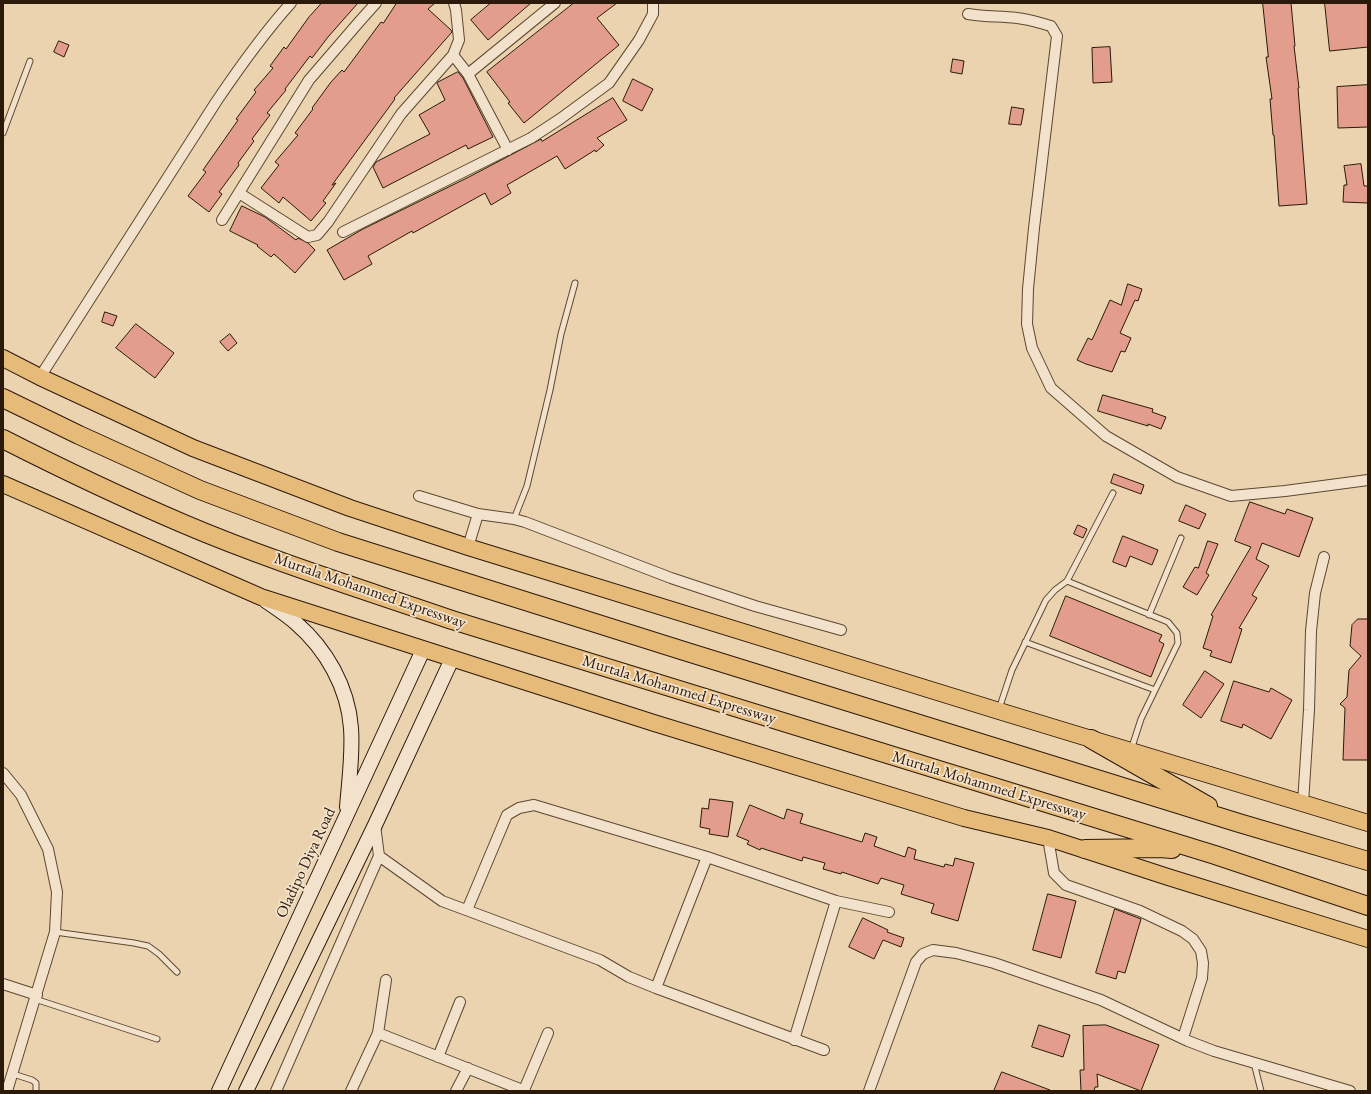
<!DOCTYPE html>
<html>
<head>
<meta charset="utf-8">
<style>
	body { margin:0 }
	#map { position:relative; width:1371px; height:1094px; overflow:hidden; background:#ecd3af; font-family:"EB Garamond",serif }
	canvas { display:block }
	.frame { position:absolute; inset:0; border:4px solid #2b1909; pointer-events:none }
</style>
</head>
<body>
<div id="map">
<canvas width="1371" height="1094"></canvas>
<div class="frame"></div>
</div>
<script>
const ctx = document.querySelector('canvas').getContext('2d');
ctx.lineJoin = 'round';
function fillPath(path, color) {
  ctx.fillStyle = color;
  ctx.fill(path, 'evenodd');
}
function trace(path, color, width, dash) {
  ctx.strokeStyle = color;
  ctx.lineWidth = width;
  ctx.lineCap = dash ? 'butt' : 'round';
  ctx.setLineDash(dash || []);
  ctx.stroke(path);
}
function drawText(font, color, halo, rows, align = 'center') {
  ctx.font = font + ' "EB Garamond",serif';
  ctx.lineWidth = 3.5;
  ctx.setLineDash([]);
  ctx.textBaseline = 'middle';
  ctx.strokeStyle = halo;
  ctx.fillStyle = color;
  for (const [text, x, y, turn = 0] of rows) {
    ctx.save();
    ctx.translate(x, y);
    ctx.rotate((+turn || 0) * Math.PI / 180);
    ctx.textAlign = isNaN(turn) ? turn : align;
    if (halo) ctx.strokeText(text, 0, 0);
    ctx.fillText(text, 0, 0);
    ctx.restore();
  }
}
const building = new Path2D(`
	M322,3H358L328,37L312,58L310,56L285,89L286,90L267,113L270,115L252,139L254,141L238,163L239,165L219,192L222,194L209,212L188,196L206,172L203,170L238,120L236,119L256,92L254,90L273,68L270,66L284,47L286,49L309,17Z
	M397,3H435L428,9L451,30L452,32L394,98L395,99L332,185L336,183L323,201L326,203L311,221L283,197L279,203L261,188L279,165L275,162L298,135L295,133L313,109L312,108L331,82L342,70L344,72L381,22L383,23Z
	M491,3H531L488,40L471,20Z
	M574,3H617L597,18L619,45L524,123L508,103L510,102L487,72Z
	M1263,3H1291L1295,46H1294L1299,88H1298L1307,204L1279,206L1274,135H1273L1270,99H1272L1266,57H1268Z
	M1325,3H1368V47L1330,51Z
	M59,41L69,45L64,57L54,52Z
	M1110,47L1112,82L1093,83L1092,48Z
	M953,59L964,61L962,74L951,72Z
	M458,72L463,78L493,137L468,149L466,145L383,188L373,167L376,162L430,134L419,115L445,100L437,83Z
	M633,79L653,89L642,111L623,101Z
	M1368,85V127L1338,128L1337,87Z
	M613,98L627,120L597,138L604,145L596,152L595,150L565,169L557,156L507,185L511,193L491,205L485,193L413,233L412,231L368,256L372,264L344,280L327,250L363,229L469,177L541,139L542,141Z
	M1012,107L1024,109L1021,125L1009,124Z
	M1361,164L1364,186H1368V203L1343,202L1344,185H1347L1344,166Z
	M242,206L265,217L296,240L298,238L308,243L315,250L295,273L274,254L271,257L257,246L258,245L230,231Z
	M1128,284L1142,289L1138,301L1135,300L1120,333L1131,338L1125,352L1121,351L1112,372L1086,364L1077,360L1088,338L1092,340L1110,300L1121,305Z
	M105,312L117,316L113,326L102,322Z
	M136,324L174,353L155,378L116,348Z
	M230,334L237,343L228,351L220,342Z
	M1103,395L1153,409L1152,412L1166,417L1161,429L1148,424V426L1098,411Z
	M1114,474L1144,485L1141,494L1111,483Z
	M1250,502L1285,514L1287,509L1313,518L1299,557L1262,543L1256,559L1269,566L1252,595L1257,598L1239,628L1242,629L1231,663L1210,656L1212,651L1203,648L1213,616L1211,615L1251,547L1235,541Z
	M1186,505L1206,514L1199,529L1179,521Z
	M1078,525L1087,529L1083,538L1074,534Z
	M1123,536L1158,550L1152,565L1130,556L1126,567L1113,562Z
	M1208,541L1218,544L1206,573L1209,575L1197,595L1183,587L1195,567L1198,568Z
	M1066,596L1162,635L1159,641L1164,644L1151,677L1050,636Z
	M1358,619H1368V760H1343L1345,708L1340,704L1347,697L1349,670L1361,656L1350,646L1352,625Z
	M1205,671L1224,684L1201,718L1183,705Z
	M1234,681L1269,692L1271,688L1292,700L1271,739L1243,724L1242,728L1221,721Z
	M710,799L733,802L728,837L709,834L710,829L700,827L702,808L708,809Z
	M750,805L784,819L787,809L803,814L800,823L862,842L865,833L877,837L874,846L905,857L908,847L916,850L914,859L944,867L945,864L953,866L955,858L974,863L958,921L931,913L934,904L901,894L904,885L881,878L878,884L842,872L841,874L823,869L825,863L803,857L802,861L761,848L760,850L747,844L749,841L737,836Z
	M1048,894L1076,901L1061,958L1033,950Z
	M1115,909L1141,919L1125,973L1118,971L1116,979L1096,973Z
	M863,918L888,930L887,932L904,938L901,947L883,940L874,959L849,947Z
	M1039,1025L1070,1035L1063,1057L1032,1047Z
	M1106,1025L1159,1045L1141,1091L1097,1074L1098,1087H1095L1094,1091H1081L1080,1070H1084L1083,1026Z
	M1002,1072L1050,1090L1049,1091H994Z`);
const lane = new Path2D(`
	M3,133L30,61
	M514,519L527,486L550,390L561,334L575,283
	M1067,581L1113,493
	M1149,615L1181,538
	M1025,642L1155,690
	M999,709L1012,670L1046,600L1055,590L1067,581L1168,622L1177,633L1178,643L1141,719L1131,750
	M55,932L134,943L148,946L159,954L177,972
	M35,999L157,1039
	M1254,1063L1261,1091
	M13,1074L32,1080L36,1083V1091`);
const street = new Path2D(`
	M968,14C985,17 1000,16 1017,18C1028,19 1040,23 1051,26L1057,36L1034,228L1028,289L1027,324L1032,348L1051,388L1106,436L1177,477L1231,496L1285,491L1368,480
	M453,55L468,74L508,150
	M468,74L555,3
	M239,193L308,237L317,235L328,222L401,114L453,55L459,40L456,10L454,3
	M222,220L309,80L359,22L376,3
	M343,232L531,138L560,119L609,83L639,40L653,14V3
	M40,377L216,102C239,68 263,34 291,3
	M419,496L478,514L514,519L525,522L671,578L755,606L841,630
	M468,547L478,514
	M3,773L21,795L48,849L57,892L55,932L7,1091
	M1303,803L1309,710L1311,631L1315,593L1324,557
	M375,825L379,856L442,901L600,960L629,977L656,988L824,1050
	M1048,838L1054,873L1066,885L1140,911L1182,931L1193,939L1201,951L1203,963L1202,978L1183,1038
	M467,910L507,815L519,808L534,805L707,857L836,901L889,912
	M3,984L37,995
	M656,988L707,857
	M378,1033L525,1091
	M794,1040L836,901
	M438,1057L460,1002
	M524,1090L548,1033
	M276,1091L379,856
	M351,1091L378,1033L386,980
	M456,1091L468,1068
	M869,1091L916,962L923,954L933,950L956,953L994,963L1101,1000L1188,1041L1214,1051L1350,1091`);
const secondary = new Path2D(`
	M266,601C276,608 287,615 296,623C326,649 348,687 351,728C353,754 349,781 347,807
	M219,1091L423,650
	M246,1091L375,825L452,659`);
const primary = new Path2D(`
	M3,358L40,377L193,448L350,508L468,547L999,711L1368,823
	M3,484L261,597L654,723L964,818L1048,838L1168,877L1368,939`);
const highway = new Path2D(`
	M3,398L79,435L200,490L338,542L684,651L1239,823L1368,861
	M3,439C62,469 123,498 184,524C271,561 362,589 452,620L1215,855L1368,906
	M1091,739L1208,806
	M1085,849L1160,848L1172,849`);
const streetNames = [
	["Murtala Mohammed Expressway",370,591,19],
	["Murtala Mohammed Expressway",679,690,17],
	["Murtala Mohammed Expressway",989,786,17],
	["Oladipo Diya Road",306,863,-65]
];
fillPath(building, '#e39d8c');
trace(building, '#2b1909', 1);
trace(lane, '#5b4832', 7);
trace(street, '#5b4832', 12);
trace(secondary, '#2b1909', 16);
trace(primary, '#2b1909', 18);
trace(highway, '#2b1909', 20);
trace(lane, '#f3e2cb', 5);
trace(street, '#f3e2cb', 10);
trace(secondary, '#f3e2cb', 14);
trace(primary, '#e6ba78', 16);
trace(highway, '#e6ba78', 18);
drawText('16px', '#2b1909', '#f3e2cb', streetNames);
</script>
</body>
</html>
